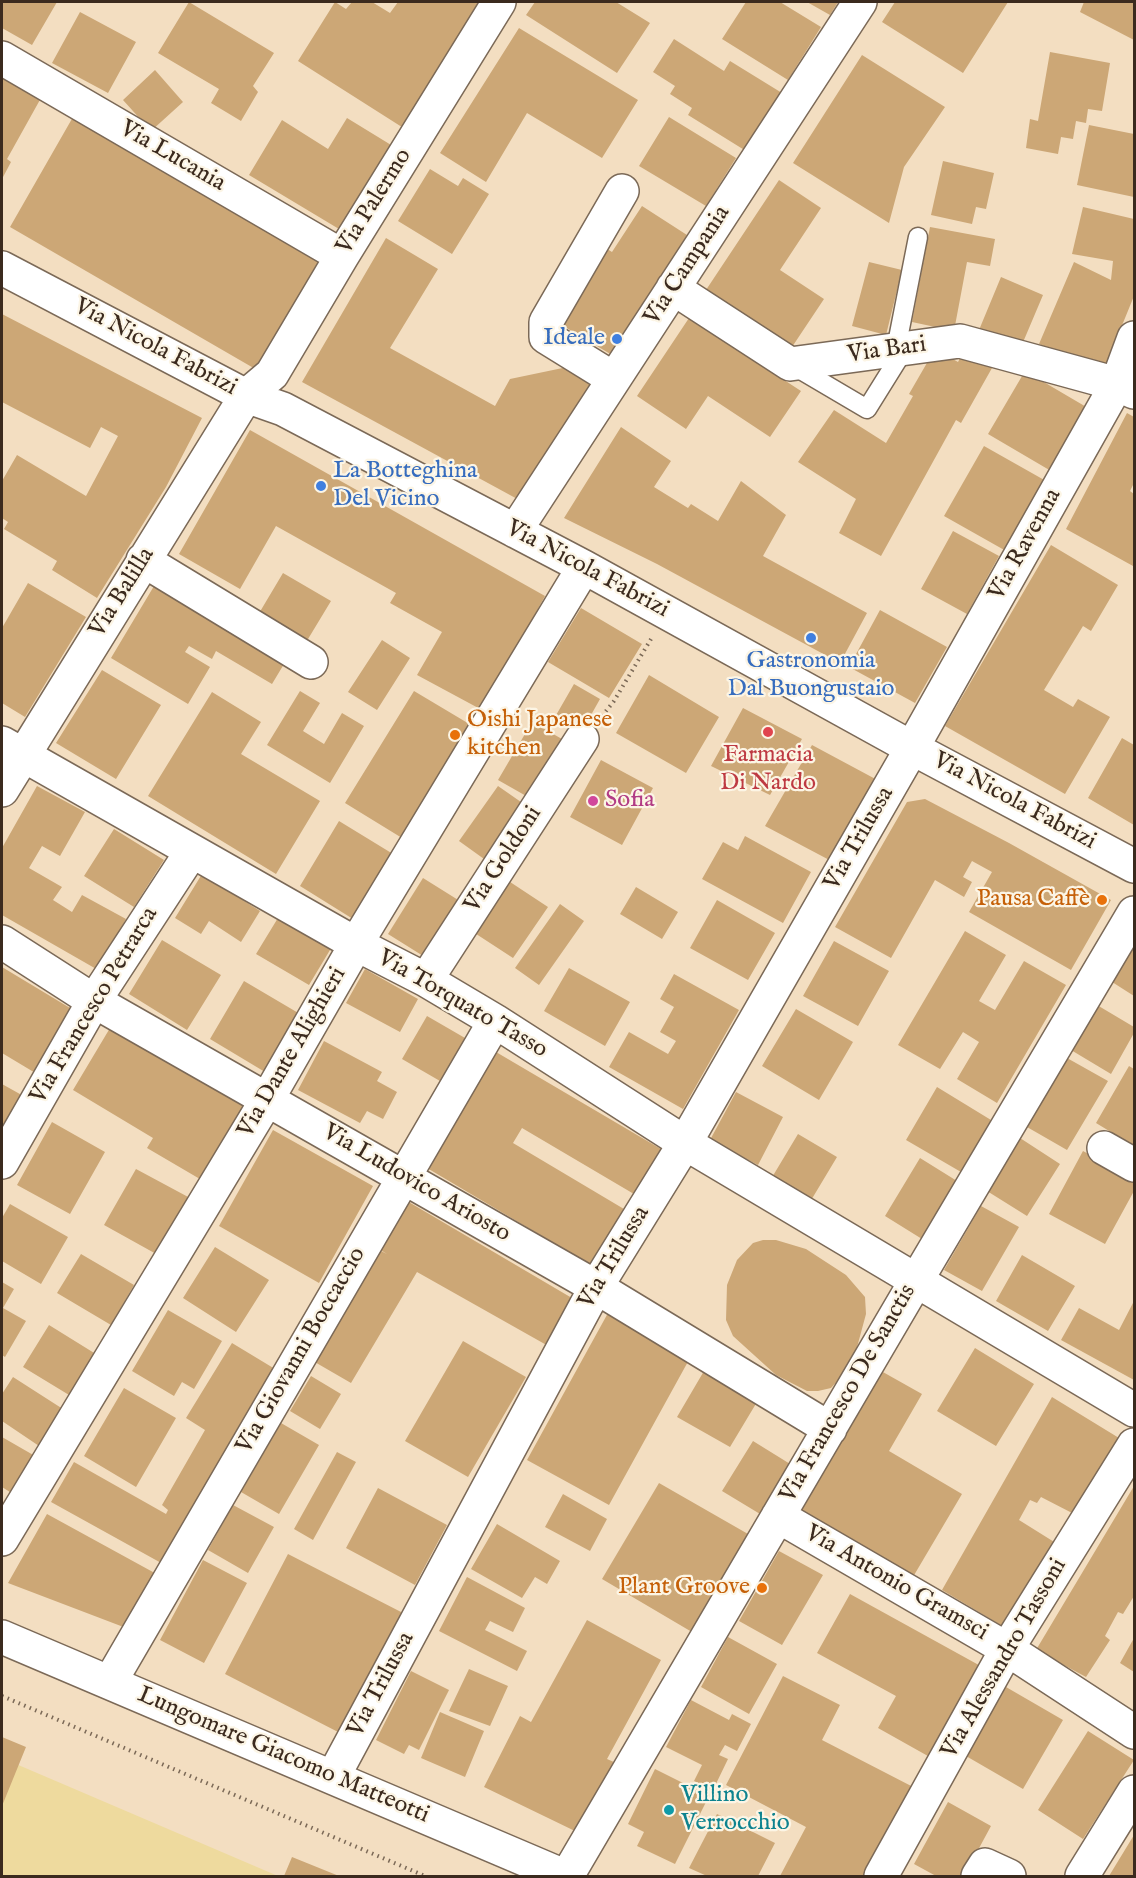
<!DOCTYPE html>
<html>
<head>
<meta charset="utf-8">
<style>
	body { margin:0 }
	#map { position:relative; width:1136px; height:1878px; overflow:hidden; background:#f3dec1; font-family:"IM FELL English",serif }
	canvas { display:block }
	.frame { position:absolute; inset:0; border:3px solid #3b2a1e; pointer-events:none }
</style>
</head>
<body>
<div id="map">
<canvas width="1136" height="1878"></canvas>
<div class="frame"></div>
</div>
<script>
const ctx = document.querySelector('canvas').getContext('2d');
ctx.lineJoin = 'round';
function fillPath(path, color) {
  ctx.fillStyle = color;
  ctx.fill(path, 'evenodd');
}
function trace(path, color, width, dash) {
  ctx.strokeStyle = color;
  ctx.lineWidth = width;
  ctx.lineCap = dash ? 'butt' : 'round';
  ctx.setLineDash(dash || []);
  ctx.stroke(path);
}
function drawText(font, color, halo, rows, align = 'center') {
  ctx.font = font + ' "IM FELL English",serif';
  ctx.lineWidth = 4.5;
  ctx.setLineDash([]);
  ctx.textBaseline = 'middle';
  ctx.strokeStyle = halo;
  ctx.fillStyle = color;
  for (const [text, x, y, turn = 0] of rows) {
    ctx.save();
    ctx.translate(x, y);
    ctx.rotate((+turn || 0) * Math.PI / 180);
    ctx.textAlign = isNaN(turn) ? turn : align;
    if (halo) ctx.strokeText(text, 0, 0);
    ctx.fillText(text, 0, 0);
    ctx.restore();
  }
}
const sand = new Path2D(`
	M2,1758L278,1876H2Z`);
const building = new Path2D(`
	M2,2H57L32,45L2,28Z
	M189,2L274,53L253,86L258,92L241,121L211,103L219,89L158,53Z
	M335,2L346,9L352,2H372L390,13L398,2H484L405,129L298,61Z
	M535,2H616L650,23L617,73L526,15Z
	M746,2H780L821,27L788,80L722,39Z
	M807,2H838L830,15Z
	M895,2H1008L963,73L882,22Z
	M1084,2H1134V40L1080,12Z
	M80,12L136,42L108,93L52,63Z
	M519,28L638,100L602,158L527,113L486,182L440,153Z
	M674,39L724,71L730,61L782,93L746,151L688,115L692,108L670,94L675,86L653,72Z
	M1050,52L1110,63L1102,111L1088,109L1086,123L1076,121L1073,139L1061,137L1058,154L1026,148L1030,119L1038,121Z
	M862,55L945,107L904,167L889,223L793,163Z
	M155,70L183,102L151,131L123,100Z
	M2,77L41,98L7,159L11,162L2,179Z
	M73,117L323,263L257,370L10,227Z
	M669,117L736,158L706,206L639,166Z
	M347,118L396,148L344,232L249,175L282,120L328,149Z
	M1089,125L1134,134V197L1077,185Z
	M943,161L994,173L986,209L976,207L972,224L931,215Z
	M430,169L458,186L463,178L489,194L452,254L398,221Z
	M779,180L821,208L780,270L824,299L790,350L704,293Z
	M642,206L687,235L612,355L555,321L601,245L612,252Z
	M1083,207L1134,219V296L1103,372L1039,344L1074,262L1111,280L1113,261L1072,254Z
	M930,227L995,239L990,266L967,262L954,331L912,322Z
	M386,238L438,269L390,348L495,406L510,379L577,365L600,381L521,501L302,382Z
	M869,262L902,270L886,335L852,326Z
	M1001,277L1043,295L1021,347L979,330Z
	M2,314L202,418L166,487L97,598L52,570L57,561L4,529L8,522L2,518V481L17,455L86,496L118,436L101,427L90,448L2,402Z
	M689,318L801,391L770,437L708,396L686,429L637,396Z
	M935,349L958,362L963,352L992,368L961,423L956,420L881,556L839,533L856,499L798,462L834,410L886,443L913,396L909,394Z
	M1025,371L1088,408L1051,471L988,434Z
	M1127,413L1134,417V483L1130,491L1134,494V563L1133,566L1066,529Z
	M621,427L671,461L654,487L688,508L691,504L718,521L741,481L786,515L763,556L867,613L840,663L657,564L564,518Z
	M250,430L545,596L482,710L417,675L442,632L390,603L396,593L276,526L240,589L179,554Z
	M984,446L1046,481L1006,551L944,516Z
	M953,531L999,556L967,614L921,589Z
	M1051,545L1118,585L1091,631L1083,626L1044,690L1073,707L1078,699L1110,717L1065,794L945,726Z
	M283,573L331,601L305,644L258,615Z
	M157,581L287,659L272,684L216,651L212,659L189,646L185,652L210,667L188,704L111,658Z
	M28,583L86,617L25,717L2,703V628Z
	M581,608L642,644L609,698L548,662Z
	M880,610L947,647L915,703L849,667Z
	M382,640L410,658L377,710L348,692Z
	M102,670L161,705L116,779L56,743Z
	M649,675L719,717L686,773L616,733Z
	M574,684L600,699L582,731L555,717Z
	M300,691L320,703L303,731L324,744L342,713L364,726L330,783L267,745Z
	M414,691L471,725L402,838L345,803Z
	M212,692L261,722L241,754L320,801L276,874L148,796Z
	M743,708L802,739L770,795L711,766Z
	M532,722L569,743L535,801L498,780Z
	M1122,738L1134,745V825L1088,798Z
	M812,745L881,782L835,863L765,826Z
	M601,760L653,788L622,845L570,817Z
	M37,786L85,812L60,856L42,846L29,868L62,887L53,900L72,912L82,895L126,919L98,970L2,915V848Z
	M498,786L531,809L491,864L459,841Z
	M925,799L1009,843L1111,900L1071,970L969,912L992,872L972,861L963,877L972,882L964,897L935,880L891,958L835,927L907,802Z
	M339,821L393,854L353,919L300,886Z
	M114,829L164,860L134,907L84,876Z
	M745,836L811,872L783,923L702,879L723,842L738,850Z
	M202,874L260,911L241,942L209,921L201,934L175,918Z
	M501,876L548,907L513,958L467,928Z
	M423,878L463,903L428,959L388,934Z
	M636,887L678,912L662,939L620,914Z
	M717,900L775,933L748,980L690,948Z
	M560,904L584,921L539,985L515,968Z
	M281,913L333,945L309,985L256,954Z
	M965,931L1006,955L979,1001L995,1010L1024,961L1066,985L997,1103L957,1079L979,1042L963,1032L940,1069L898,1045Z
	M1134,938V996L1109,980Z
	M162,940L221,975L187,1030L129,994Z
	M834,941L889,971L858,1026L803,996Z
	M2,967L75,1011L37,1074L2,1053Z
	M569,968L630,1002L605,1046L544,1011Z
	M365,969L418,999L400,1032L346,1003Z
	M674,974L739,1010L683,1109L609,1067L629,1032L668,1054L676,1041L660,1032L674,1007L660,999Z
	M244,981L300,1014L265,1072L210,1039Z
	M1097,1005L1134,1027V1033L1111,1074L1071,1050Z
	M796,1009L853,1042L819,1100L762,1066Z
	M427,1016L465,1038L440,1081L402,1059Z
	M113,1023L251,1106L205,1182L147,1148L153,1138L73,1090Z
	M324,1041L382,1072L377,1081L397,1092L383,1119L367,1111L360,1123L298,1090Z
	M496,1052L666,1152L639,1197L522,1128L513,1143L629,1212L596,1268L427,1168Z
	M1067,1058L1108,1081L1067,1150L1027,1127Z
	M1129,1066L1134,1069V1146L1096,1123Z
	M2,1084L27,1098L2,1142Z
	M937,1087L991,1120L961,1172L906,1140Z
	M736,1092L783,1117L758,1165L710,1140Z
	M52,1122L105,1152L70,1214L17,1185Z
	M273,1130L373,1186L319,1283L219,1226Z
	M798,1134L837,1157L810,1202L771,1179Z
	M1020,1138L1060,1164L1027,1216L987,1191Z
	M1083,1151L1134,1179V1191L1105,1244L1049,1214Z
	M920,1158L957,1181L922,1239L885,1216Z
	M136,1169L190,1198L158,1255L104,1225Z
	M407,1201L577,1301L550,1347L417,1272L351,1383L313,1361L379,1250L387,1254L379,1249Z
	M10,1204L68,1237L41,1284L2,1261V1218Z
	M981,1206L1019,1227L982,1291L944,1270Z
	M763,1240H776L806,1249L846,1275L865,1297L866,1314L856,1351L848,1369L831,1388L818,1391H807L776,1375L733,1336L726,1320L727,1285L737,1260L753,1243Z
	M215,1247L269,1280L236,1332L183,1298Z
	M81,1254L134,1285L111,1325L57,1293Z
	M1022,1255L1075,1286L1048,1331L996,1301Z
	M2,1282L14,1289L3,1308L26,1321L5,1357L2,1355Z
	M1134,1301V1380L1061,1340L1079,1308L1119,1330Z
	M168,1310L222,1341L194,1389L182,1382L174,1396L132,1371Z
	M608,1313L690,1358L609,1505L527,1460Z
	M49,1325L99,1356L74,1398L23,1367Z
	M463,1341L526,1377L468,1477L405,1441Z
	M232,1343L275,1369L229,1444L163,1564L51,1502L74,1462L166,1514L168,1510L162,1505L205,1430L186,1418Z
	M975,1348L1034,1384L996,1446L937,1411Z
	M874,1367L922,1394L889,1451L962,1494L910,1582L789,1512Z
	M704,1371L757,1402L730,1447L677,1417Z
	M311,1376L341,1394L320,1429L290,1411Z
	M13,1377L66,1411L42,1448L2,1421V1394Z
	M124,1388L176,1418L136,1487L84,1456Z
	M1052,1397L1119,1438L1074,1514L1041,1497L1037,1503L1030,1500L1019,1520L1059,1545L1009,1630L942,1590Z
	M281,1423L319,1445L279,1514L241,1492Z
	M2,1437L35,1456L13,1494L2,1487Z
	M753,1441L795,1467L765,1517L722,1491Z
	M337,1452L356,1462L313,1540L294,1529Z
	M659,1483L755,1538L697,1635L602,1579Z
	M1134,1486V1596L1123,1614L1118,1612L1105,1636L1110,1640L1086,1677L1036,1650Z
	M378,1488L447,1525L415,1585L346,1548Z
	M563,1494L607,1519L590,1551L545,1527Z
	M233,1505L274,1527L248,1573L208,1550Z
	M47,1514L162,1577L134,1631L8,1583Z
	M497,1524L560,1561L547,1584L535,1577L522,1598L471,1569Z
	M779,1551L823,1575L782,1645L739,1621Z
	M288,1554L403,1613L340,1733L225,1674Z
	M203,1560L247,1583L204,1663L160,1640Z
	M467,1577L525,1608L513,1632L490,1621L485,1630L527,1651L517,1671L439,1631Z
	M850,1594L986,1669L935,1760L878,1728L896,1696L817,1653Z
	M587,1620L661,1660L607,1759L616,1763L577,1832L484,1787L520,1716L531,1722Z
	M728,1637L777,1664L749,1714L701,1687Z
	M1134,1638V1672L1120,1663Z
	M469,1669L508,1686L490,1726L449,1711Z
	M411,1671L449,1690L419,1750L409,1745L404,1754L376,1740Z
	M783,1676L840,1705L822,1740L917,1789L872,1876H780L806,1827L726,1785Z
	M1006,1687L1063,1720L1023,1789L966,1756Z
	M691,1700L729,1720L732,1714L751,1724L737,1751L725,1745L719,1755L728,1759L713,1790L694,1781L702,1765L666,1747Z
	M440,1712L484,1731L465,1777L421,1758Z
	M1088,1731L1134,1760L1083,1839L1038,1810Z
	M2,1737L26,1747L2,1806Z
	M655,1769L709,1796L675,1864L637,1846L644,1832L628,1824Z
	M948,1802L991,1826L964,1876H936L914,1864Z
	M717,1814L775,1843L758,1876H707L689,1868Z
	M1134,1835V1876H1109Z
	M292,1857L339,1876H284Z`);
const path = new Path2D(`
	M602,716L614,701L651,639
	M2,1696L425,1876`);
const lane = new Path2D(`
	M896,349L918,237
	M794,366L867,409L905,348`);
const street = new Path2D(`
	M2,58L342,256
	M2,268L246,396L283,409L584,567L912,748L1134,866
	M673,288L790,364L960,341L1117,384L1134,392
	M614,379L546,337V322L622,191
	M515,531L860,2
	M143,560L311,662
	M2,743L356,944L426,980L495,1021L685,1143L1134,1410
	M2,790L246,396L272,374L342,256L499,2
	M2,942L94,1001L596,1287L830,1429
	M426,980L582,739
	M1104,1148L1134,1165
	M2,1162L94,1001L192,851
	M778,1516L1007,1649L1134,1732
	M2,1539L268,1098L365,929L584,567
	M110,1682L495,1021
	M333,1777L596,1287L685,1143L912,748L1117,384L1134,338
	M567,1876L916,1281L1134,913
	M881,1876L1007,1649L1134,1445
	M978,1876L985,1865L1009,1876
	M1082,1876L1134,1792`);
const secondary = new Path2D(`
	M2,1637L564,1876`);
const markers = [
	[617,339,6,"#3f7fe0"],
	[321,486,6,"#3f7fe0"],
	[811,638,6,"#3f7fe0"],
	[768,732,6,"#e0444e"],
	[455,735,6,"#e8710a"],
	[593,801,6,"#d1479c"],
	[1102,900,6,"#e8710a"],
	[762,1588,6,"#e8710a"],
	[669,1810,6,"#0f9aa8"]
];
const streetNames = [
	["Via Lucania",172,157,30],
	["Via Palermo",375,202,-58],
	["Via Campania",688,266,-57],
	["Via Nicola Fabrizi",155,348,28],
	["Via Bari",887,351,-8],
	["Via Ravenna",1026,545,-61],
	["Via Nicola Fabrizi",587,570,28],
	["Via Balilla",123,593,-58],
	["Via Nicola Fabrizi",1014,802,28],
	["Via Trilussa",860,839,-60],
	["Via Goldoni",504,860,-57],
	["Via Torquato Tasso",462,1005,30],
	["Via Francesco Petrarca",95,1006,-59],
	["Via Dante Alighieri",293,1053,-60],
	["Via Ludovico Ariosto",416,1184,30],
	["Via Trilussa",615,1258,-59],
	["Via Giovanni Boccaccio",302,1351,-60],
	["Via Francesco De Sanctis",849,1394,-60],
	["Via Antonio Gramsci",896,1584,30],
	["Via Alessandro Tassoni",1005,1659,-60],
	["Via Trilussa",382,1685,-62],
	["Lungomare Giacomo Matteotti",283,1756,23]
];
const shopNames = [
	["Ideale",605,339],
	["La Botteghina",333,472,"left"],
	["Del Vicino",333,500,"left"],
	["Gastronomia",811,662,"center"],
	["Dal Buongustaio",811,690,"center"]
];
const foodNames = [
	["Oishi Japanese",467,721,"left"],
	["kitchen",467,749,"left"],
	["Pausa Caffè",1090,900],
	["Plant Groove",750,1588]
];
const healthNames = [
	["Farmacia",768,756],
	["Di Nardo",768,784]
];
const hotelNames = [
	["Sofia",605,801]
];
const cultureNames = [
	["Villino",681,1796],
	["Verrocchio",681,1824]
];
fillPath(sand, '#eeda9e');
fillPath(building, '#cca776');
trace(lane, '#7b6957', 21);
trace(street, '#7b6957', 36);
trace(secondary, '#7b6957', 36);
trace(path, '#7b6957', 4, [1.5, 4.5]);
trace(lane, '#fff', 18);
trace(street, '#fff', 33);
trace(secondary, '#fff', 33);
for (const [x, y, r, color] of markers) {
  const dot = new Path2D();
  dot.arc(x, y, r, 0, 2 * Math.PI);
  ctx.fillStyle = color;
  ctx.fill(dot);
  trace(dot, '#fcf5e5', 2);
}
drawText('24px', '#3b2a1e', '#fcf5e5', streetNames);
drawText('24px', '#366cbe', '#fcf5e5', shopNames, 'right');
drawText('24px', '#c56008', '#fcf5e5', foodNames, 'right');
drawText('24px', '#be3a42', '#fcf5e5', healthNames);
drawText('24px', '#b23c85', '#fcf5e5', hotelNames, 'left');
drawText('24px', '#0d838f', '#fcf5e5', cultureNames, 'left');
</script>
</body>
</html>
